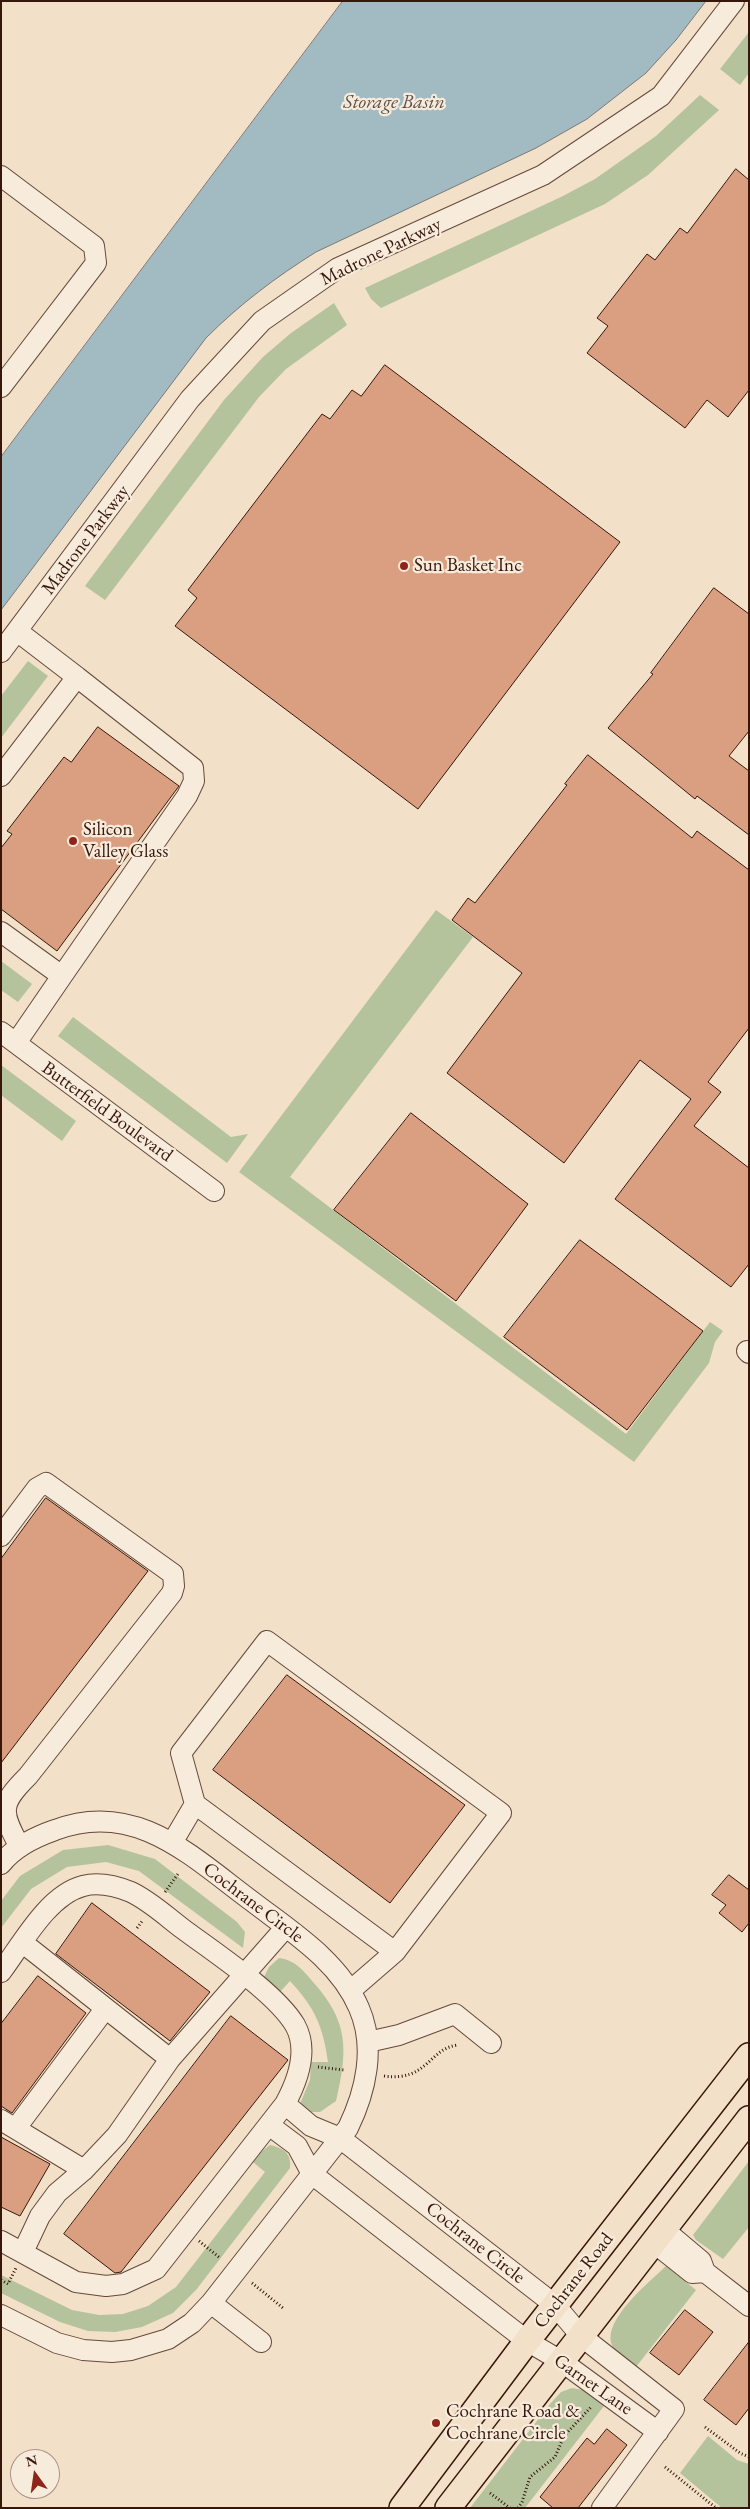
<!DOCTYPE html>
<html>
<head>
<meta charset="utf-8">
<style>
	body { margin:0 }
	#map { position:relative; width:750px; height:2509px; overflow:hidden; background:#f2e0c8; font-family:"EB Garamond",serif }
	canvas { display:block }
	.frame { position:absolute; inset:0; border:2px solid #38170b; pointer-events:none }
	.north { position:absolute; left:10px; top:2449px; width:50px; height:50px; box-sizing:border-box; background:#f7ebdb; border:1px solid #ab9688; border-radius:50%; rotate:346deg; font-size:14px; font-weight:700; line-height:20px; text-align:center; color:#38170b }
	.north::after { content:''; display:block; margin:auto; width:18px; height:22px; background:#8f2418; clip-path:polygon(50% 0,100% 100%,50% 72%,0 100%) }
</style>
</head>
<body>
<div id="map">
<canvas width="750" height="2509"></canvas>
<div class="frame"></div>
<div class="north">N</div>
</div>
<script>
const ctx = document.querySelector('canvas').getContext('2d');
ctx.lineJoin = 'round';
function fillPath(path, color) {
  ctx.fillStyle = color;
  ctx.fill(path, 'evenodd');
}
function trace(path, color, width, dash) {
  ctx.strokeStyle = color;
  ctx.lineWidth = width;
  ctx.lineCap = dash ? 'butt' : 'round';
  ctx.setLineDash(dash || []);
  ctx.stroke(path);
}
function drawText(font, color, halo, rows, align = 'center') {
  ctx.font = font + ' "EB Garamond",serif';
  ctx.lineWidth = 4.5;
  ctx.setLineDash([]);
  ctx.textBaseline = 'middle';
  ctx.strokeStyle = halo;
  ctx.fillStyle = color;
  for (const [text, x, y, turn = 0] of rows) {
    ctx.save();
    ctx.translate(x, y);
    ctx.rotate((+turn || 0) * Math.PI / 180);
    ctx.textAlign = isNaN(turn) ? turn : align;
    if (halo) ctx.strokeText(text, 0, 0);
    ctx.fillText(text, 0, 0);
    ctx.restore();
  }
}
const green = new Path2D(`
	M749,32V73L740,85L720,69Z
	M700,95L719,110L648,175L605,204L381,308L371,299L365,288L561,197L595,179L656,136Z
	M334,303L347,325L286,369L259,397L105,600L85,586L224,400L263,357L291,333Z
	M28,661L48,676L1,738V696Z
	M436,910L473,937L290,1177L626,1434L710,1322L723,1331L715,1342L709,1363L634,1462L239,1172Z
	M1,961L32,984L18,1002L1,990Z
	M73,1017L231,1137L248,1134L227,1163L58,1036Z
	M1,1065L76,1121L62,1141L1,1095Z
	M108,1845L155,1859L237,1922L245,1932L243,1948L139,1871L106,1862L67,1867L31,1889L1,1928V1901L20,1876L63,1850Z
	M279,1958C295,1960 303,1970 313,1982C349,2022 348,2050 336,2101L320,2112H306L299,2106L310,2080L311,2062H328C323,2026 315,2008 290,1981L279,1993L268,1986L264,1977L269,1967Z
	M270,2145C283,2148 292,2153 290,2168L196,2290L173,2313L142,2327L115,2332L88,2331L60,2322L1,2293V2275L72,2310L99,2315L123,2314L148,2306L176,2287L265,2172L253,2162L262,2151Z
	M749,2161V2227L723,2259L696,2240L693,2235Z
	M666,2266L696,2290L636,2367C630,2362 620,2356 615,2350C595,2325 650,2282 666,2266Z
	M572,2388L583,2390L604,2406L525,2508H470L550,2404L561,2392Z
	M708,2436L737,2460L749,2464V2508H722L680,2473Z`);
const water = new Path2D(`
	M343,1H706L676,40L646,73L587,119L536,148L316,252C276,277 240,304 206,338L1,610V457Z`);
const building = new Path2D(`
	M736,169L749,180V390L728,417L707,400L685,428L587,353L608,326L597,318L647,254L655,260L680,228L687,233Z
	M385,365L620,542L418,809L175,626L197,598L188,590L322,414L330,419L352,390L361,396Z
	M714,588L749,614V731L729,756L749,771V835L697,796L695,799L608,728L653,674L651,673Z
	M98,727L179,786L57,951L1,909V848L12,834L7,831L64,757L71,762Z
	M588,755L692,838L697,831L749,870V1028L708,1082L721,1092L694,1126L749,1168V1264L731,1287L615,1199L691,1099L640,1060L564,1163L447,1073L522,973L452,920L468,898L475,903L567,785L565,784Z
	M411,1113L528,1204L456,1301L334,1210Z
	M580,1240L703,1331L627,1430L504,1337Z
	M46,1498L148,1571L1,1763V1559Z
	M287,1675L465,1805L390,1903L213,1770Z
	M729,1875L749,1890V1923L742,1932L719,1913L726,1905L712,1895Z
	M92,1903L210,1992L170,2041L56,1954Z
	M38,1976L86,2013L12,2113L1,2106V2024Z
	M231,2016L288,2060L121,2272L115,2273L64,2234Z
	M1,2137L50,2164L20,2216L1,2207Z
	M685,2310L713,2332L679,2375L650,2353Z
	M749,2342V2408L736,2425L704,2400Z
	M607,2429L627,2445L578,2508H553L540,2497L587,2438L594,2444Z`);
const path = new Path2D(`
	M165,1892L178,1874
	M137,1928L143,1920
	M318,2067L344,2070
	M384,2076C428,2082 429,2048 458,2045
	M199,2241L220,2258
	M1,2280L8,2284L16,2268
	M252,2283L283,2308
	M705,2427L740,2453L749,2457
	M665,2467L716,2508
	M490,2493L510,2508
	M518,2508L522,2502L530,2477L555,2457L564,2436L592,2406`);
const minor = new Path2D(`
	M1,176L94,246L96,263L1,387
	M1,652L190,399L262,321L338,268L543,175L661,96L734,1
	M1,776L77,677L17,631
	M1,932L62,976L16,1043
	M62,976L187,796L194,781L193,768L77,677
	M1,1032L214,1191
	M747,1351L749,1353
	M1,1536L37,1488L46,1483L173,1574L174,1586L172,1593L28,1776C0,1804 0,1811 20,1847
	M267,1641L501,1813L395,1952L195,1804L181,1753Z
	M172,1843L195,1804
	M1,1864C14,1847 35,1837 55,1830C136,1799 192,1857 253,1902C292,1932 339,1961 359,2008C376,2047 366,2091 348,2128L211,2303L192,2323L168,2339L131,2350L112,2352L83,2350L57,2343L1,2315
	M23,1943L170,2059
	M1,1972C22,1944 48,1895 83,1886C98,1882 116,1886 131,1892C150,1901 167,1917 183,1929C215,1953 275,1992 295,2025C309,2050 297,2082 285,2104L156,2269L123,2284L106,2286L76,2282L1,2241
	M350,1991L395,1952
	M368,2042L399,2035L455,2014L491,2043
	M285,2104L311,2126L340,2138L555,2305L581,2336L674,2409L602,2508
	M1,2120L84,2170
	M269,2125L297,2146L312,2174L527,2341L561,2361L658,2432
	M16,2128L105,2009
	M663,2229L701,2261L705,2272L749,2306
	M653,2242L692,2273L705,2272
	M23,2252L40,2216L57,2193L84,2170L117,2135L170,2059L286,1927
	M211,2303L261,2342`);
const major = new Path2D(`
	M402,2508L527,2341L749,2056
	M448,2508L749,2119`);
const markers = [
	[404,566,5,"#8f2418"],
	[73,841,5,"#8f2418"],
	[436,2423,5,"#8f2418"]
];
const streetNames = [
	["Madrone Parkway",381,252,-26],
	["Madrone Parkway",86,540,-53],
	["Butterfield Boulevard",107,1112,36],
	["Cochrane Circle",253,1903,37],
	["Cochrane Circle",475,2243,38],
	["Cochrane Road",574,2281,-52],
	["Garnet Lane",593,2385,35]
];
const poiNames = [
	["Sun Basket Inc",414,566],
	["Silicon",83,830],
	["Valley Glass",83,852],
	["Cochrane Road &",446,2412],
	["Cochrane Circle",446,2434]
];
const waterNames = [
	["Storage Basin",394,103]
];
fillPath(green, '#b4c39b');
fillPath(water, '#a2bac1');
trace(water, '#787978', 1);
fillPath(building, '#da9f80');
trace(building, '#38170b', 1);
trace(minor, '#66493a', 22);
trace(major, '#38170b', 28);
trace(path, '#38170b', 3, [1, 2.5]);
trace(minor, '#f7ebdb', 20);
trace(major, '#f2e0c8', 25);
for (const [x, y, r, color] of markers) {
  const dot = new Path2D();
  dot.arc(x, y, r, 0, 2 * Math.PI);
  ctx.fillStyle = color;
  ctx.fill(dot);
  trace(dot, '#f7ebdb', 2);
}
drawText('19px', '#38170b', '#f7ebdb', streetNames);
drawText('19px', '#38170b', '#f7ebdb', poiNames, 'left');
drawText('italic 20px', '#5d504b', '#f7ebdb', waterNames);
</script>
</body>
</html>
